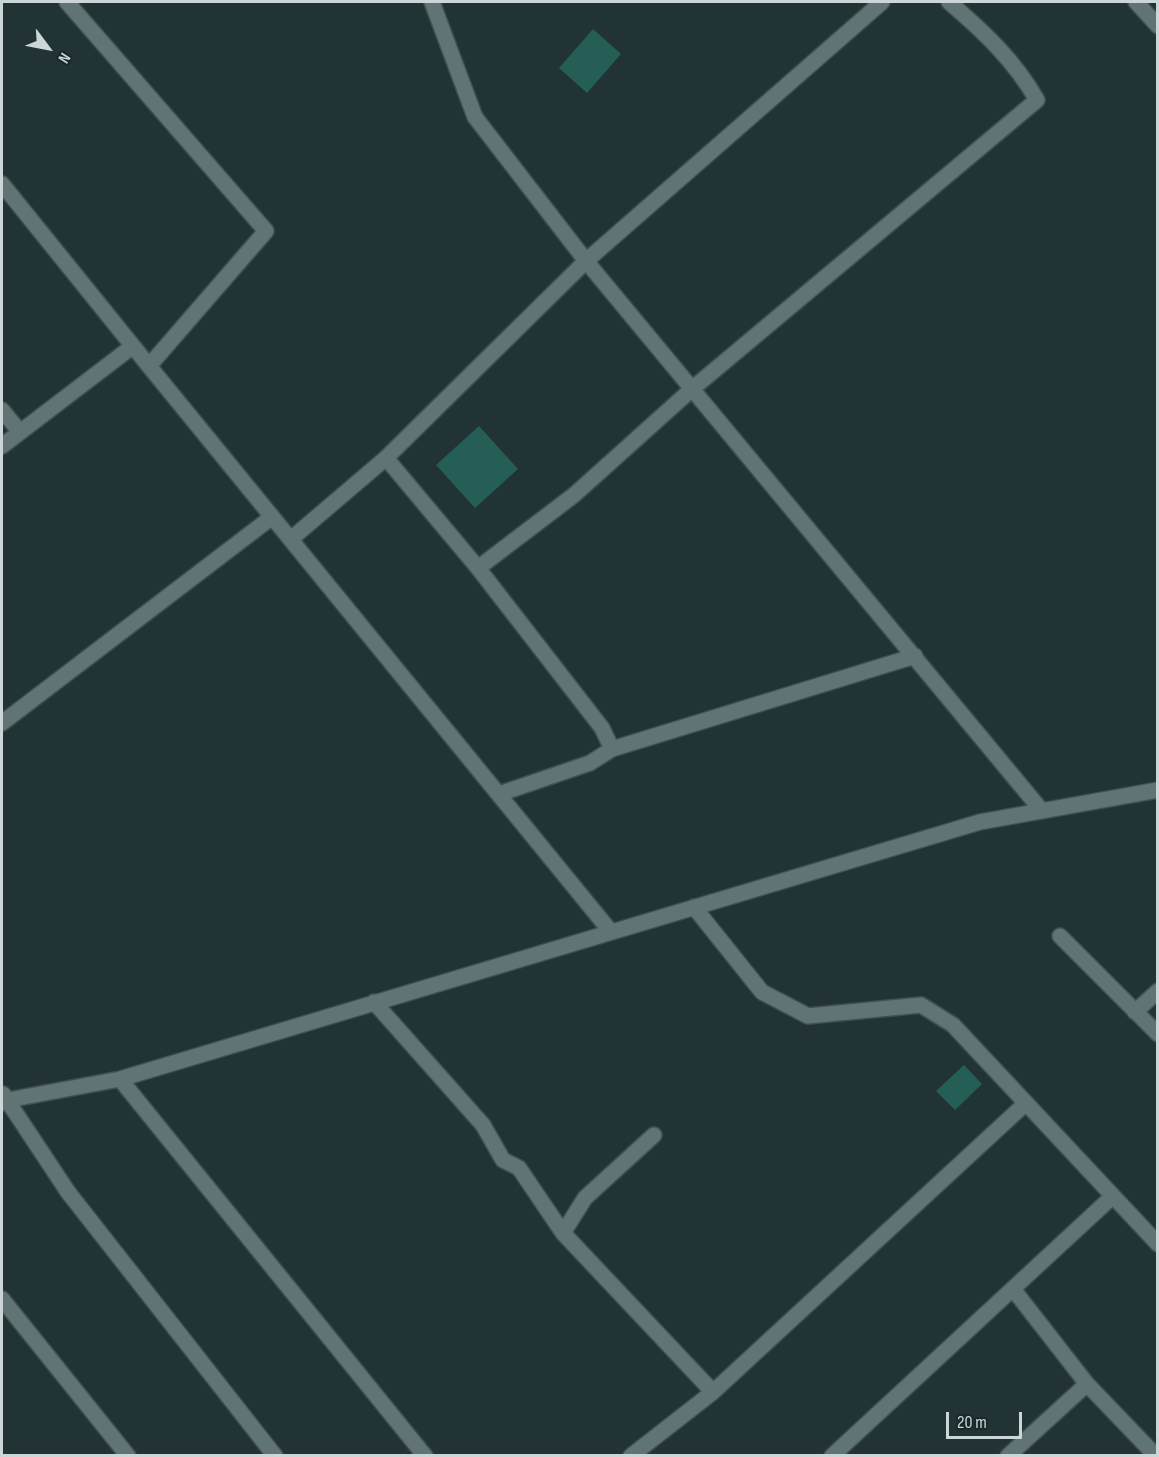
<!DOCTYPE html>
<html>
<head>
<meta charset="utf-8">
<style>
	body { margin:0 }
	#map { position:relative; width:1159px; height:1457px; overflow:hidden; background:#223335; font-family:"Sofia Sans Condensed",sans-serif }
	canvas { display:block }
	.frame { position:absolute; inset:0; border:3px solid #cbd6d7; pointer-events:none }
	.north { position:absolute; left:18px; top:18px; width:60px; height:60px; -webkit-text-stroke:4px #18292b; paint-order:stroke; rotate:122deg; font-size:16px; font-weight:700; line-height:24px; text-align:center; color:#cbd6d7 }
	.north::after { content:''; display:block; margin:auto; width:21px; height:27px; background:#cbd6d7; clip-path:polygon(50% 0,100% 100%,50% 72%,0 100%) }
	.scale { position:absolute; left:946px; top:1412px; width:76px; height:27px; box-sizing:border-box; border:3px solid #cbd6d7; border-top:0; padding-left:8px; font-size:18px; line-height:21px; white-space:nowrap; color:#cbd6d7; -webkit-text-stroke:4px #18292b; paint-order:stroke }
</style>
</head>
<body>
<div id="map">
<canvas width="1159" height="1457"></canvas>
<div class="frame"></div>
<div class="north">N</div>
<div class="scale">20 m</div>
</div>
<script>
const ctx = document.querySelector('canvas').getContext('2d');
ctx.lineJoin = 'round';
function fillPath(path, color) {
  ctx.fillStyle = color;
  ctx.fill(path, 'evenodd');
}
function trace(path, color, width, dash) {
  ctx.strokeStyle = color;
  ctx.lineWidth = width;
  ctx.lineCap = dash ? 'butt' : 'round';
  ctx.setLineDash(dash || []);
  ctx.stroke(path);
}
const building = new Path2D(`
	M593,29L621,54L587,93L559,68Z
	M479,426L518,469L475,508L436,465Z
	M964,1065L982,1084L955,1110L936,1091Z`);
const minor = new Path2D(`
	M67,2L266,231L149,366L611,932
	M432,2L475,117L586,261L1042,811
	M1136,2L1158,26
	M2,184L149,366
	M2,410L20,432
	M2,446L133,346
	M386,458L478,568L602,728L612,749
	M291,539L386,458L586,261L882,2
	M478,568L574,495L692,389L1037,100C1014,60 984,32 949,2
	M2,723L272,517
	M499,794L590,763L612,749L915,656
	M694,907L762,992L808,1016L921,1005L953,1025L1158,1244
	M1060,936L1158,1034
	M374,1002L483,1125L503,1160L519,1168L563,1233
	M1135,1012L1158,991
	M120,1079L425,1456
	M3,1094L68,1192L275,1456
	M2,1103L8,1100L120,1079L980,822L1158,790
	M654,1135L585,1198L563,1233L713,1392L1026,1103
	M1013,1289L1087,1384L1156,1456
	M2,1299L128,1456
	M631,1456L713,1392
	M832,1456L1113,1196
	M1008,1456L1087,1384`);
fillPath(building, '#255e55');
trace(minor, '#404f50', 18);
trace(minor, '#617475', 15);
</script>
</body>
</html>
